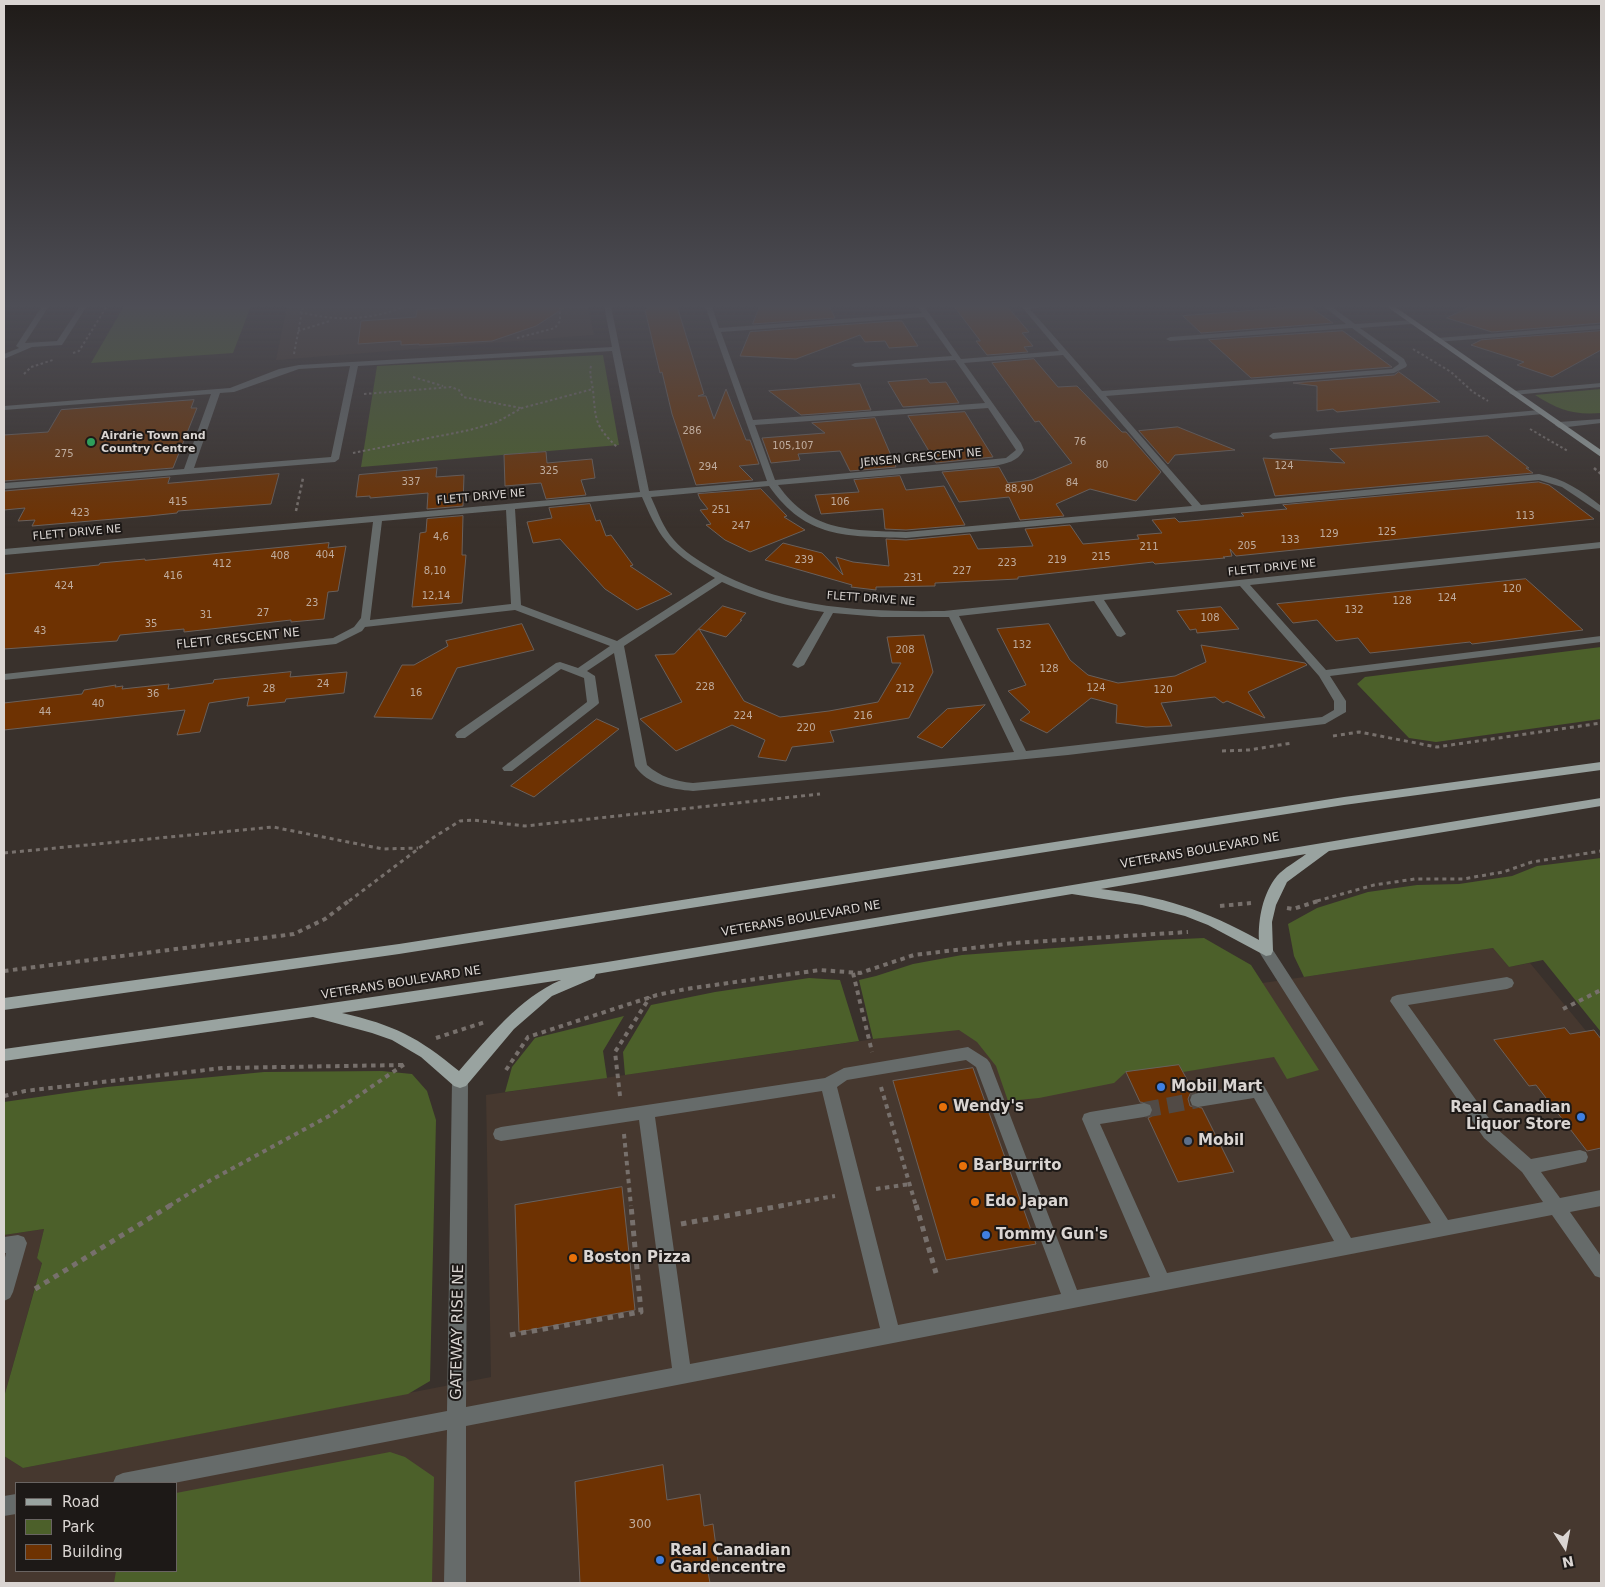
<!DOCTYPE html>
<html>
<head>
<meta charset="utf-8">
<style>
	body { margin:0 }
	#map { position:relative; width:1605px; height:1587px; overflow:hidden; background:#39312c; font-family:"DejaVu Sans",sans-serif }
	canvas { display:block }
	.frame { position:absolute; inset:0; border:5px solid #dad5d2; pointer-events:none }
	.legend { position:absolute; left:15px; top:1482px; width:162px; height:90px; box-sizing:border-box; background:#1d1917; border:1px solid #696462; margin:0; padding:6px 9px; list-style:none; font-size:15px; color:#dad5d2 }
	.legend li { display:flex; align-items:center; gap:10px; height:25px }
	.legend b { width:25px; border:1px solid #696462 }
	.north { position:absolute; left:1540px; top:1522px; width:50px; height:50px; -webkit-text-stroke:4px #1d1917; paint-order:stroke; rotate:169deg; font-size:14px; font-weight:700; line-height:20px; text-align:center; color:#dad5d2 }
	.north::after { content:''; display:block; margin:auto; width:18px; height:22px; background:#dad5d2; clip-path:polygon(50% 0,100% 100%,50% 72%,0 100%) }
</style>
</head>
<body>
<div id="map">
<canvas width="1605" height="1587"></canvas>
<div class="frame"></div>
<ul class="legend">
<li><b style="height:6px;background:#99a3a0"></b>Road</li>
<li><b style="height:14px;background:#4c602a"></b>Park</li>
<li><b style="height:14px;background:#6e3202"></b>Building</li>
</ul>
<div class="north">N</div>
</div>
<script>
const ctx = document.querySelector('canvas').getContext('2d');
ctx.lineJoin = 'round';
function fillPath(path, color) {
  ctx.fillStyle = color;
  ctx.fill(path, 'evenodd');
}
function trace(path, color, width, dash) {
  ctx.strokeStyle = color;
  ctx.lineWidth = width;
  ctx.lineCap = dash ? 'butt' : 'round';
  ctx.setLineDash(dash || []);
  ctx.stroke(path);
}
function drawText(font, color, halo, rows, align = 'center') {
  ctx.font = font + ' "DejaVu Sans",sans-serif';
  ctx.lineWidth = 4;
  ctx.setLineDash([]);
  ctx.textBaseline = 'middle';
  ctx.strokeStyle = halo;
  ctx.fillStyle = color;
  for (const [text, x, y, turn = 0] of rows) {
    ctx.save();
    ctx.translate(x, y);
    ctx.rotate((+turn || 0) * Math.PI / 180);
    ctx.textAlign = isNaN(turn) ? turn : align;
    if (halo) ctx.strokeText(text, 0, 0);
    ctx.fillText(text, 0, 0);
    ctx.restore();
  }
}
const built = new Path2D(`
	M287,306H588L594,335L276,360Z
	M1493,948L1509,967L1530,963L1601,1049V1583H4V1456L23,1468L491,1377L486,1095L1304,977ZM16,1483H176V1571H16Z
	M44,1229L37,1258L42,1262L4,1397V1235Z`);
const green = new Path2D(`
	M124,306H251L233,353L91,363Z
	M603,355L619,445L361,467L377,366Z
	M1601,389V413C1572,415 1559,410 1535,395Z
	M1601,647V719L1436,742L1409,738L1357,684L1365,677Z
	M1601,858V1032L1543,960L1509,967L1493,948L1304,977L1294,956L1288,924L1317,908L1368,892L1417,885L1459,884L1512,876L1537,866Z
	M1204,938L1251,965L1319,1070L1287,1079L1274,1057L1183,1072L1179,1065L1126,1072L1114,1083L1039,1098L1008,1101L996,1066L977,1042L959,1030L873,1039L859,980L876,976L913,964L962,955L1161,940Z
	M809,978L840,980L859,1041L625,1075L623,1052L651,1005L715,992Z
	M624,1016L603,1051L607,1078L505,1092L512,1067L535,1038Z
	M382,1071L412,1074L427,1091L436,1120L430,1381L408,1394L23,1468L4,1456V1397L42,1263L37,1258L44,1229L4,1235V1102L107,1087L264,1072Z
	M390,1452L405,1457L434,1477L432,1583H114L116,1571H176V1493Z`);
const building = new Path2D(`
	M471,306H567L536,326L492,341L419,345V344L401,345V341L358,344L361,321L416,317L417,310Z
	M647,306H677L704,394L698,396H706L714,419L726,389L746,440H750L759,464L739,466L753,480L696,485L672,414L662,372L660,373L645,310L648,309Z
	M760,306H829L835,318L753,324Z
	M954,306H1007L1029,332L1022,333L1033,346L1024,347L1028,352L987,355L976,341H980Z
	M1472,306H1601V323L1492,332L1447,318Z
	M1293,307H1310L1333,323L1201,333L1183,316Z
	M895,321H902L918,346L889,348L885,341L865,342L860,335L796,359L740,356L750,332Z
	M1343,331L1392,367L1251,378L1209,340Z
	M1601,331V350L1552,377L1517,365L1524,362L1471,345L1481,340Z
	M1034,359L1058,387L1077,386L1122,432H1126L1161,472L1136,501L1090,489L1056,504L1064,516L1020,520L1009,497L959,502L942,472L999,467L1008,483L1032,480L1072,463L1039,421L1035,422L992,363Z
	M1399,372L1440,402L1337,412L1333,409L1317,411V386L1293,383L1394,375Z
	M927,379L930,383L946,382L959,403L903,407L888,382Z
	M860,384L871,410L801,415L769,391Z
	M194,400L191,408H197L173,468L4,481V435L48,432L61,410Z
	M965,412L993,457L936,463L908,416Z
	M875,418L896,467L850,471L840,451L798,454L800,460L771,463L762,438L825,433L812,423Z
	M1178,427L1235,450L1175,455L1168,464L1139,431Z
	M1488,436L1529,468H1526L1533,473L1275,496L1263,458L1345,463L1330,449Z
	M546,452L547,463L592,459L595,478L581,480L586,495L546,499L541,483L505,486L504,455Z
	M437,468L436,477L464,475L463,506L427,509L428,493L370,498V496L356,497L359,475Z
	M279,474L271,504L178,511L177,513L149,516L32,526L35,520L18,521L25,508L4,510V491L170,477L168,483Z
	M900,476L906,490L944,486L965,525L906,530L885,529L883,509L821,514L815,495L859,492L854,480Z
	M1539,482L1549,485L1594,519L1236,556L1230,549L1232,556L1223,557L1225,558L1155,564L1153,562L1018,577V579L935,583V586L876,587V590L851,587L852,585L765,560L783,543L822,553L843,575L836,557L853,562L889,566L886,539L906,540L970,534L978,549L1033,546L1025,529L1070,525L1083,544L1139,539L1137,535L1162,533L1152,520L1175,518L1179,522L1244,516L1241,513L1287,509L1283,505Z
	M761,489L787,516L784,517L805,530L750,552L725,540L706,525L711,524L700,510L708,509L700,499L698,494Z
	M590,504L596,521L600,520L606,536L611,535L633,565L630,566L672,594L637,610L605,589L560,539L533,543L527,522L552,518L549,508Z
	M463,516L462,555H466L462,603L412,607L420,533L426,532L427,519Z
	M329,543L328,548L346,546L338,591L328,592L324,619L291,622V620L184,632V629L120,635L117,641L4,649V574L99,565L100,563L145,559V560Z
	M1526,579L1583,630L1472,644L1470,642L1370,653L1358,638L1336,641L1317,620L1293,623L1277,604Z
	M723,606L746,613L740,620H742L726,637L699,629Z
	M1221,607L1239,629L1197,633L1196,629L1190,630L1177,611Z
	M522,624L534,650L457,668L432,719L374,717L402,665H414L448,646L446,641Z
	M1049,624L1070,660L1088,675L1118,683L1175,676L1206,662L1201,645L1305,663L1307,665L1248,692L1265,718L1227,701L1223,703L1215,697L1161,703L1172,726L1146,727L1116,723L1117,705L1091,698L1047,733L1020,720L1030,712L1008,691L1026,685L997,629Z
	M699,629L744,701L780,717L829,711L878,702L901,663H892L887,637L924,635L933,672L909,718L830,731L834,742L792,747L786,761L758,757L765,740L732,725L676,751L640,719L682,702L655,655L674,654Z
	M291,672L290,677L347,672L344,693L286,699L285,702L247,706L249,697L209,703L200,732L177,735L185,710L4,730V703L82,694L84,690L116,685L115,687L123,686L122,689L169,684L168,689L213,683L214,680Z
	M985,705L942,748L917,737L947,709Z
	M597,719L619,729L534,797L511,786Z
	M1565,1028L1570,1034L1594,1030L1601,1039V1148L1587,1151L1536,1085L1529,1086L1494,1040Z
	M1179,1065L1194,1092L1190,1094L1188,1099L1190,1106L1202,1108L1234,1172L1178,1182L1148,1118L1152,1116L1154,1111L1152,1104L1140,1102L1126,1072Z
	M973,1068L1036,1244L946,1260L893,1081Z
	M622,1187L635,1310L519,1332L515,1205Z
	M663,1465L667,1500L700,1494L704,1526L713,1524L719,1569L708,1572L710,1583H580L575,1482Z`);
const minorTunnel = new Path2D(`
	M1144,1110L1198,1100`);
const pathFar4 = new Path2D(`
	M300,312C337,322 371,320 407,306
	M298,331L330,321
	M517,338L555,328L560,321V306
	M1413,349L1451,372L1473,392L1488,401
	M73,353L79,351L107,306
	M294,354L303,306
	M591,366C589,374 592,382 593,390C596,420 594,425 617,447
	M24,374L31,367L53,360
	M413,377L443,386
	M364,394L451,387L459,390L463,397L521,408
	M1530,429L1568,451
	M353,453L470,430L497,422L522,408L593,389`);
const pathFar3 = new Path2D(`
	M1594,468L1601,474
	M296,511L303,478`);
const pathFar2 = new Path2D(`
	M1333,736L1359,732L1437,747L1601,723
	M1222,751L1249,750L1292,743
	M4,853L273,827L383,849L418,848
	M349,901L434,837L460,821L473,820L525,826L820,794
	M1317,901L1374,885L1415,879H1463L1503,872L1532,862L1601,851`);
const pathFar1 = new Path2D(`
	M1220,906L1251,903
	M1287,908L1293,909L1321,900
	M4,971L294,934L325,919L350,900
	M853,973L872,1052
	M1563,1009L1601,990
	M436,1038L485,1022
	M506,1070L528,1037L657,995L686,989L820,970L860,973L914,955L1014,943L1188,932
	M881,1087L916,1206
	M4,1096L25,1091L223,1068L403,1065
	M620,1096L615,1052L650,997
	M624,1134L631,1206
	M876,1189L910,1184
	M169,1206L211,1180L329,1116L406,1063
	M779,1206L835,1196`);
const path = new Path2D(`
	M916,1205L936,1273
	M681,1224L786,1205
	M35,1289L171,1205
	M510,1335L641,1312L631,1205`);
const minor = new Path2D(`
	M42,306H49L25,343L57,341L80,306H87L62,345L32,347L4,359V354L19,348L16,346Z
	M604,306H611L649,491L767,481L705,306H712L719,328L922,313L917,306H924L961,359L1059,351L1021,306H1045L1030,309L1102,391L1392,369L1399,364L1398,362L1352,328L1170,341L1166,339L1170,337L1346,324L1323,306H1331L1355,324L1414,320V324H1411L1360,328L1404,359L1407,365L1406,367L1394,373L1106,396L1201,505L1539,474C1564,479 1581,490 1601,506V513L1562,487L1539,480L906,538C847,536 806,539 769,486L651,497C658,512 663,528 674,540C684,552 698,560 711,568C781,609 864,612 944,611L1601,542V548L1250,585L1326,670L1601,636V642L1330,676L1346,701V712L1325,724L1068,755L693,791C671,789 648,785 635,766L614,653L587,671L595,676L599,703L597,705L512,771H504L502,768L587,702L584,678L561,669L465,738H457L455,735L457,732L556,663L560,662L578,668L610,646L515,610L365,627L362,631L336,644L4,680V674L333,638L354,627L361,618L373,522L4,555V549L640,492L612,351L358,366L339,459L335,462L4,489V483L184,469L211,394L4,410V406L230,388L279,369L299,365L612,347ZM924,317L952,356L855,363L851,365L855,367L955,360L985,403L753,420L721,332ZM1063,355L1192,506L906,532C852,530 812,533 778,485L994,466C1007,463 1017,462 1024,450L1021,443L964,363ZM350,366L331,457L194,468L220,393L234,392L299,369ZM988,408L1016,450L1006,458L775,480L755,425ZM642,497C662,544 671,552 715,578L617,641L521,605L515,509ZM506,510L511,604L370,620L382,521ZM722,582C755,597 788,607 824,612L792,665L798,668L804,665L833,613L881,617H949L1014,752L693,783C674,781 661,777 647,765L624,646ZM1240,586L1319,676L1334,701V710L1322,717L1026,751L959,616L1094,601L1117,636L1121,637L1126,634L1104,600Z
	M1601,325V329L1437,342L1433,340L1437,338Z
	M1601,383V387L1513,395L1509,393L1513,391Z
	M1540,410L1544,412L1543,414L1273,439L1269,436L1273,433Z
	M1601,419V423L1559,428L1555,425L1559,422Z
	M1266,946L1271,947L1448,1220L1543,1202L1522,1172L1484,1138L1390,1001L1392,997L1397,995L1507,977L1512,979L1514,983L1512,987L1507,989L1408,1005L1496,1128L1531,1159L1580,1150L1586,1152L1588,1157L1586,1162L1541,1172L1560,1198L1601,1190V1206L1570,1212L1601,1256V1278L1595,1276L1552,1215L466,1426V1583H444L447,1430L174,1483H113L116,1476L123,1473L447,1411L452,1081L454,1076L460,1074L466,1076L468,1081L466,1407L672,1368L639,1120L501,1141L495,1139L493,1134L495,1129L501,1127L825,1078L844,1068L968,1047L987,1059L990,1063L1077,1290L1150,1277L1082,1119L1084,1114L1090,1112L1144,1103L1150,1105L1152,1110L1150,1115L1144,1117L1100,1124L1167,1273L1334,1241L1254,1098L1198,1107L1192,1105L1190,1100L1192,1095L1198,1093L1258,1084L1264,1086L1351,1238L1431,1223L1261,955L1259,951L1261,947ZM966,1060L976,1067L1061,1294L898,1325L837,1087L847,1080ZM822,1091L880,1328L690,1364L655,1117Z
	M18,1235L24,1237L27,1243L13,1292L10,1298L4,1301V1262L6,1253H4V1237Z
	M16,1494V1514L4,1516V1496Z`);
const major = new Path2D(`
	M1386,306H1394L1601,450V457Z
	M1601,762V770L1344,805L399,954L4,1010V998L399,944L1344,797Z
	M1601,798V806L1329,851L1287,882L1276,905L1272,922L1273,951L1271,955L1266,956L1208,925L1185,916L1142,905L1072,894L596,974L594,978L552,996L514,1029L466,1086L460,1088L454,1086L421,1057L392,1040L372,1033L313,1017L4,1061V1049C205,1021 406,993 607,962C939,909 1269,850 1601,798ZM1306,854C1297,861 1284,868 1277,876C1263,893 1258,919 1259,940C1205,910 1162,896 1101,889ZM561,980C519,998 489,1037 459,1071C418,1037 394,1025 342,1013Z`);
const markers = [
	[91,442,5,"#2e9e5b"],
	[1161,1087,5,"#3f7fe0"],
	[943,1107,5,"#e8710a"],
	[1581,1117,5,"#3f7fe0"],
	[1188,1141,5,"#5c6f8a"],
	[963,1166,5,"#e8710a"],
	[975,1202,5,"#e8710a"],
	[986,1235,5,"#3f7fe0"],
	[573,1258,5,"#e8710a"],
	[660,1560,5,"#3f7fe0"]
];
const numberNames = [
	["286",692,431],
	["76",1080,442],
	["105,107",793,446],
	["275",64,454],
	["80",1102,465],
	["124",1284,466],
	["294",708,467],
	["325",549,471],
	["337",411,482],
	["84",1072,483],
	["88,90",1019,489],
	["415",178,502],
	["106",840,502],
	["251",721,510],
	["423",80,513],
	["113",1525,516],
	["247",741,526],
	["125",1387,532],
	["129",1329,534],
	["4,6",441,537],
	["133",1290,540],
	["205",1247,546],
	["211",1149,547],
	["404",325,555],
	["408",280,556],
	["215",1101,557],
	["239",804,560],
	["219",1057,560],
	["223",1007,563],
	["412",222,564],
	["8,10",435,571],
	["227",962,571],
	["416",173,576],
	["231",913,578],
	["424",64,586],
	["120",1512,589],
	["12,14",436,596],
	["124",1447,598],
	["128",1402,601],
	["23",312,603],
	["132",1354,610],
	["27",263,613],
	["31",206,615],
	["108",1210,618],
	["35",151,624],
	["43",40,631],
	["132",1022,645],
	["208",905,650],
	["128",1049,669],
	["24",323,684],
	["228",705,687],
	["124",1096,688],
	["28",269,689],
	["212",905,689],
	["120",1163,690],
	["16",416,693],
	["36",153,694],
	["40",98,704],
	["44",45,712],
	["224",743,716],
	["216",863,716],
	["220",806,728]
];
const farPoinames = [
	["Airdrie Town and",101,436],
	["Country Centre",101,449]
];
const farStreetnames = [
	["JENSEN CRESCENT NE",921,458,-5],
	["FLETT DRIVE NE",481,497,-5],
	["FLETT DRIVE NE",77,533,-5],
	["FLETT DRIVE NE",1272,568,-6],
	["FLETT DRIVE NE",871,599,4]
];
const streetNames = [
	["FLETT CRESCENT NE",238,639,-6],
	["VETERANS BOULEVARD NE",1200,851,-10],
	["VETERANS BOULEVARD NE",801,919,-10],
	["VETERANS BOULEVARD NE",401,983,-9]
];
const nearNumbernames = [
	["300",640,1525]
];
const nearPoinames = [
	["Mobil Mart",1171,1087],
	["Wendy's",953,1107],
	["Real Canadian",1571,1108,"right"],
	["Liquor Store",1571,1125,"right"],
	["Mobil",1198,1141],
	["BarBurrito",973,1166],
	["Edo Japan",985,1202],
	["Tommy Gun's",996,1235],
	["Boston Pizza",583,1258],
	["Real Canadian",670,1551],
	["Gardencentre",670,1568]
];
const nearStreetnames = [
	["GATEWAY RISE NE",458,1332,-89]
];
fillPath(built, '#46382f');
fillPath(green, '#4c602a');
fillPath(building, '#6e3202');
trace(building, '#6a605b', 1);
trace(minorTunnel, '#514a45', 16, [16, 8]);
trace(pathFar4, '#77706c', 2, [2.5, 2.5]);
trace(pathFar3, '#77706c', 2.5, [3, 3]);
trace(pathFar2, '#77706c', 3, [4, 4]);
trace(pathFar1, '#77706c', 4, [4.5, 4.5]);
trace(path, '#77706c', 5, [5.5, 5.5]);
fillPath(minor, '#666b6a');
fillPath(major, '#99a3a0');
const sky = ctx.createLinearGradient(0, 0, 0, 528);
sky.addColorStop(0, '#1f1b18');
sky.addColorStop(0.58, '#4e4e56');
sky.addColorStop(1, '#4e4e5600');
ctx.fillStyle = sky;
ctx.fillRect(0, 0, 1605, 528);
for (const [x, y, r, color] of markers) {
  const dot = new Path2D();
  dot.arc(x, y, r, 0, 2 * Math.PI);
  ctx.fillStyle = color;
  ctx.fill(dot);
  trace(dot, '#1d1917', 2);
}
drawText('10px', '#bfac9e', null, numberNames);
drawText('bold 11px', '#dad5d2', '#1d1917', farPoinames, 'left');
drawText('11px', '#dad5d2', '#1d1917', farStreetnames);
drawText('12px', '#dad5d2', '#1d1917', streetNames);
drawText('12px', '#bfac9e', null, nearNumbernames);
drawText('bold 15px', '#dad5d2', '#1d1917', nearPoinames, 'left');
drawText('15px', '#dad5d2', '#1d1917', nearStreetnames);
</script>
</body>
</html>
